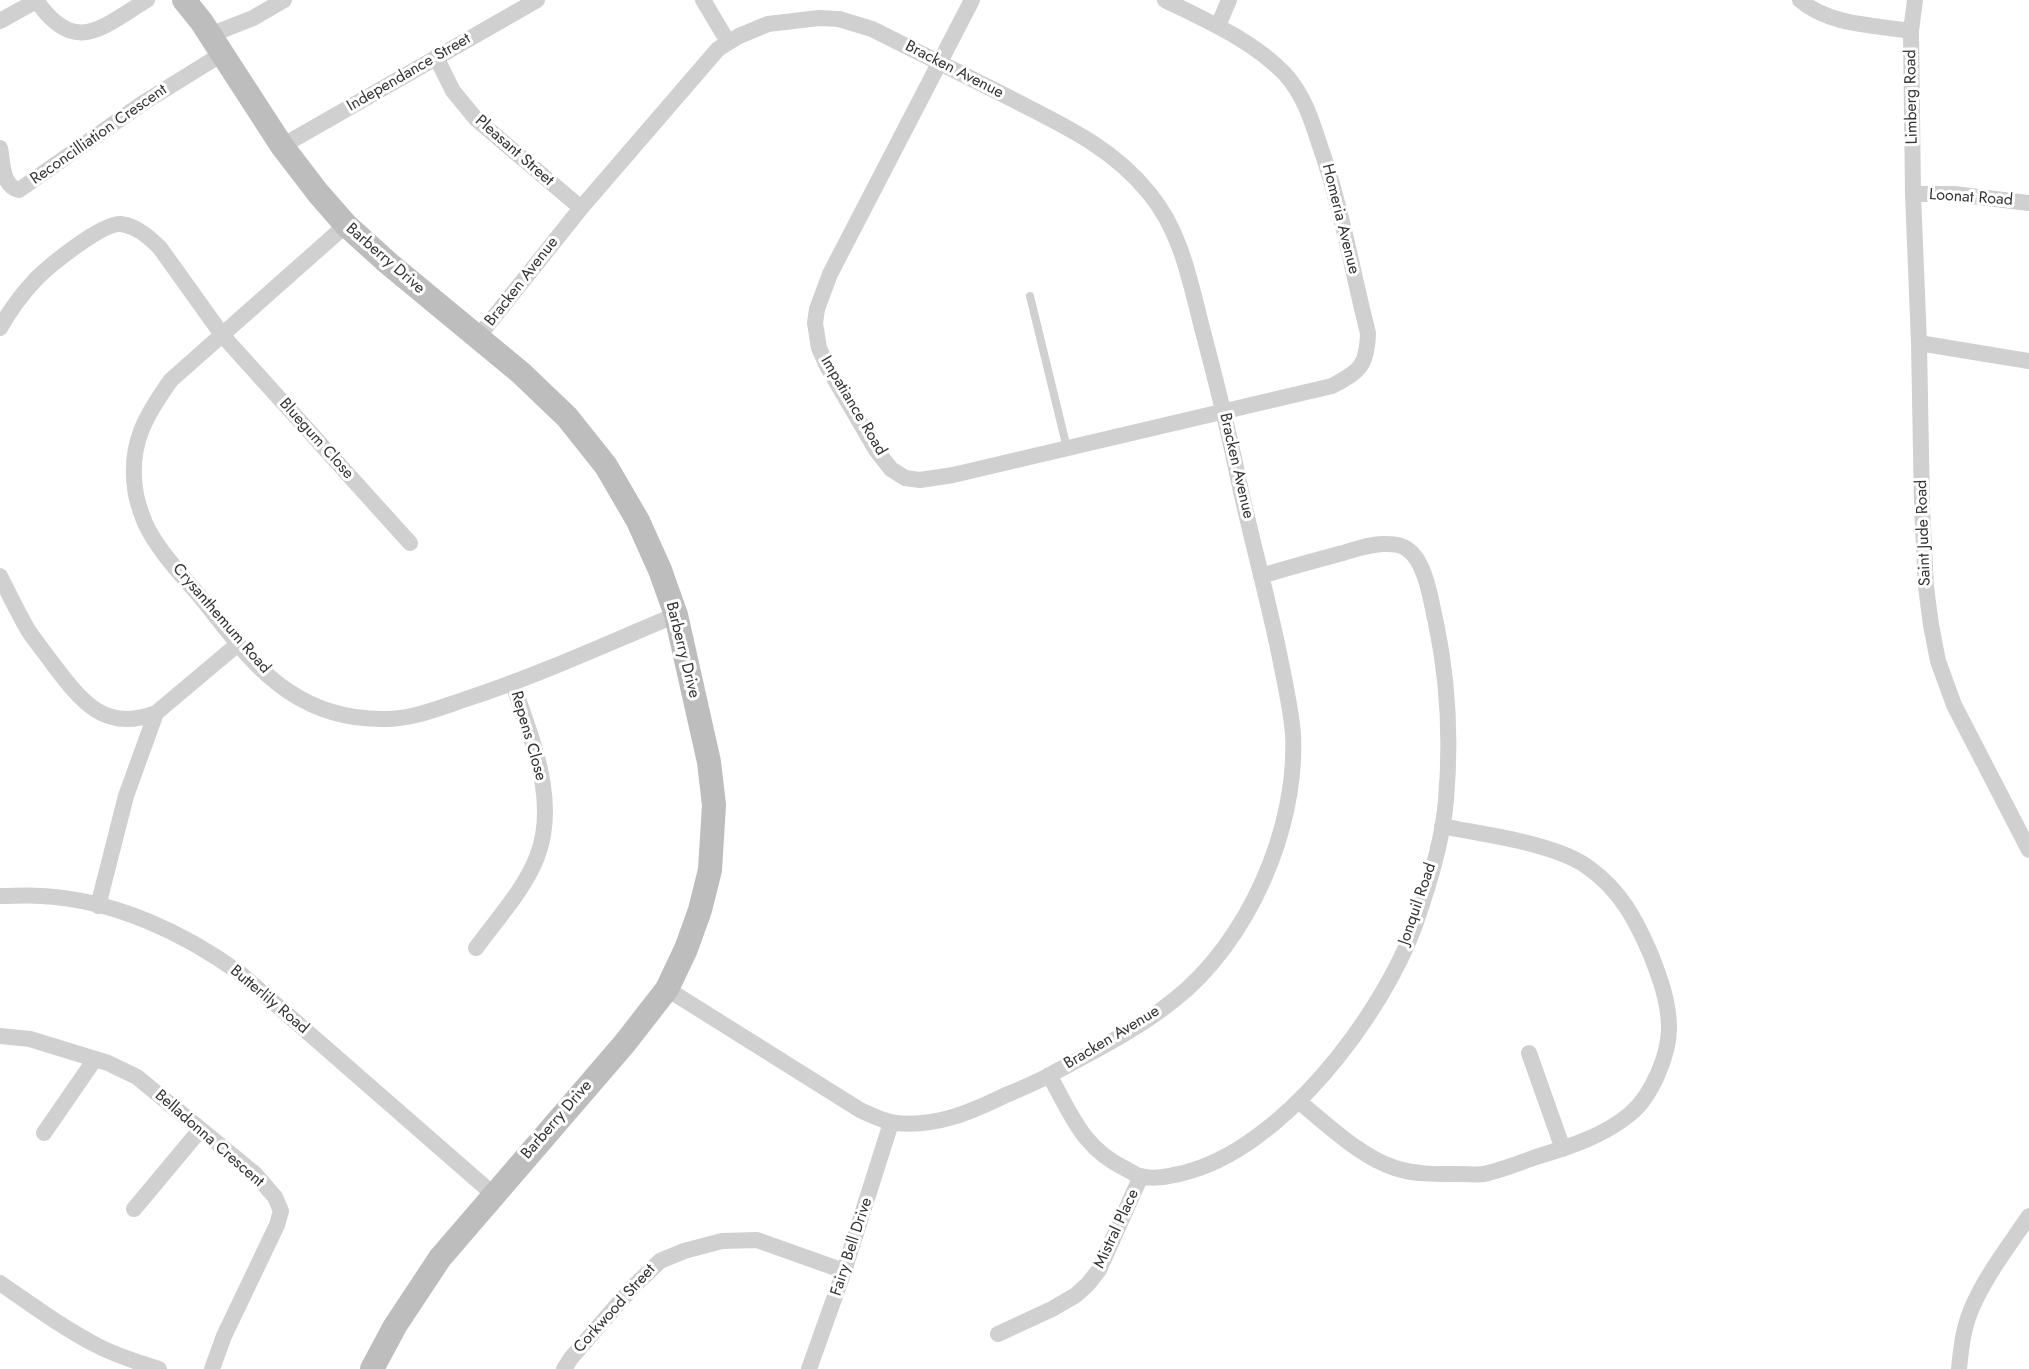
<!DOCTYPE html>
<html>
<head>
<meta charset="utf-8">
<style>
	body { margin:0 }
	canvas { display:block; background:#fff }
</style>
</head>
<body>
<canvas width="2029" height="1369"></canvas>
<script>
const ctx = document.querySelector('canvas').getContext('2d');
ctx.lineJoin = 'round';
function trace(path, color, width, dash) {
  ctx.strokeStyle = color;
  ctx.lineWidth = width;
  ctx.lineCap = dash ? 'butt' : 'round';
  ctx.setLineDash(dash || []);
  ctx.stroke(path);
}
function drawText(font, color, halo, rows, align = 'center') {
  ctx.font = font + ' Jost,sans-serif';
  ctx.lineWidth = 6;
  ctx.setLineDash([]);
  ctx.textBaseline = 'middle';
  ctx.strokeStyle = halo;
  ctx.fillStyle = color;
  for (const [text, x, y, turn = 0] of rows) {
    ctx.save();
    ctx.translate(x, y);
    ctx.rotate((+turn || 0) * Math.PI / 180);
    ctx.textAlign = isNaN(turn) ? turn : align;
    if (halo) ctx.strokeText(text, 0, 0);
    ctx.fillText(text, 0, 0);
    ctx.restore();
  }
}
const lane = new Path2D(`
	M1030,296L1067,448`);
const street = new Path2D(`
	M36,0C75,57 102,27 147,0
	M703,0L728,42
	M972,0L830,274L817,309L815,323L819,348L827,366L876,450L891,469L905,478L920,480L953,475L1332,386C1360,371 1367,366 1368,333C1352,270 1341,205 1319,143C1311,118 1303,94 1285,74C1252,40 1207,21 1165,0
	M1800,0C1829,25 1873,25 1911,31
	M1915,0L1911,31L1913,194L1919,343L1922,507L1926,587L1931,625L1938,661L1954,705L2029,850
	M0,21L36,1
	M1218,26L1229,0
	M210,35L253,18L284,0
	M436,57L453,91L476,119L581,208
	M282,146L537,0
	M0,148C3,161 1,186 19,190L143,103L222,54
	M1913,194H1954L2029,203
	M346,225L171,380C146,415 129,443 135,488C136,499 141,513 145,523C158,551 182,575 202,599C228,631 253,668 288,691C316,710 349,719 382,719C410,720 439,708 466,699C537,676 606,644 676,615
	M0,328C10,310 22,294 36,279C50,265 103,222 121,224C137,226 150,238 160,248L223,336L410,543
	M478,337L581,208L718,49L739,36L768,24L819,18L839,19L872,29C918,52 964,75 1010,98C1062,125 1111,146 1149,193C1181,231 1190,281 1202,328C1214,373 1225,417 1235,463C1248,528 1267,593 1280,658C1285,683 1291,709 1293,734C1298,828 1248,942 1174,1000C1138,1029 1096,1050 1055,1072C1040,1081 1023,1088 1006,1095C971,1112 937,1127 896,1123C884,1122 871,1115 860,1110L667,989
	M1919,343L2029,361
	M0,576C9,594 18,613 28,630C36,642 45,653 53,664C81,701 105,733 156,713L238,644
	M0,896C14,896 28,895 42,896C114,900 183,932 241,974L493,1194
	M98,906L126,796L156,713
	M476,948C497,919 524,890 537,857C559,800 531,738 513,684
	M0,1036L30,1039L108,1063L137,1077L255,1174L275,1197L281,1211L277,1225L224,1336L212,1369
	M1529,1053L1563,1149
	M1049,1075C1072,1115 1082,1148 1126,1169C1130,1171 1136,1175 1140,1176C1154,1180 1170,1176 1183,1173C1281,1150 1382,1016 1415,925C1428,888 1443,839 1446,800C1451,741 1448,680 1436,623C1431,602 1426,561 1407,549C1402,545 1393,544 1387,544C1371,543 1354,550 1339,554C1313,561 1287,568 1261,576
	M1298,1101C1326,1123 1360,1157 1395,1168C1417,1175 1439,1174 1462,1174C1469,1174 1477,1175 1484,1174C1502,1170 1519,1163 1536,1157C1569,1147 1604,1136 1630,1114C1652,1096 1670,1053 1669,1025C1668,1000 1660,978 1651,955C1636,920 1621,891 1589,868C1556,843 1484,835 1442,826
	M44,1133L95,1059
	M134,1209L200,1130
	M0,1283C32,1305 63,1328 98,1346C117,1356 138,1362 159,1369
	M998,1334L1052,1309L1076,1295L1088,1284L1099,1270L1141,1176
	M564,1369L571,1358L631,1289L660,1261L684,1251L722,1241L757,1240L844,1271
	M809,1369L844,1271L891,1123
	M1959,1369C1961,1349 1963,1329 1971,1310C1985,1276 2009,1246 2029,1216`);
const secondary = new Path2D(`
	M184,0L201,21L282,146L318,193L346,225L388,263L521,373L567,417L606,466L638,521L660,570L676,615L709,762L714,805L710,870L700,910L686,949L667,989L625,1043L440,1258L395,1326L372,1369`);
const streetNames = [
	["Bracken Avenue",954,70,27],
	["Independance Street",409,73,-30],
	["Limberg Road",1912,97,-91],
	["Reconcilliation Crescent",99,135,-35],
	["Pleasant Street",514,151,41],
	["Loonat Road",1971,198,4],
	["Homeria Avenue",1340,219,76],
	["Barberry Drive",385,259,41],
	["Bracken Avenue",522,282,-52],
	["Impatiance Road",853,406,59],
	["Bluegum Close",316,439,48],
	["Bracken Avenue",1236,466,77],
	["Saint Jude Road",1924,533,-92],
	["Crysanthemum Road",221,619,49],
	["Barberry Drive",682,650,76],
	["Repens Close",528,736,74],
	["Jonquil Road",1418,904,-71],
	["Butterlily Road",269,1000,40],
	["Bracken Avenue",1112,1038,-31],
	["Barberry Drive",557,1120,-49],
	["Belladonna Crescent",209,1139,41],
	["Mistral Place",1117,1229,-65],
	["Fairy Bell Drive",852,1247,-72],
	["Corkwood Street",615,1309,-48]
];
trace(lane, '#d0d0d0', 8);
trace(street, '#d0d0d0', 16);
trace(secondary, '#bdbdbd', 24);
drawText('16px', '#333', '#fff', streetNames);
</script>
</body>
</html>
